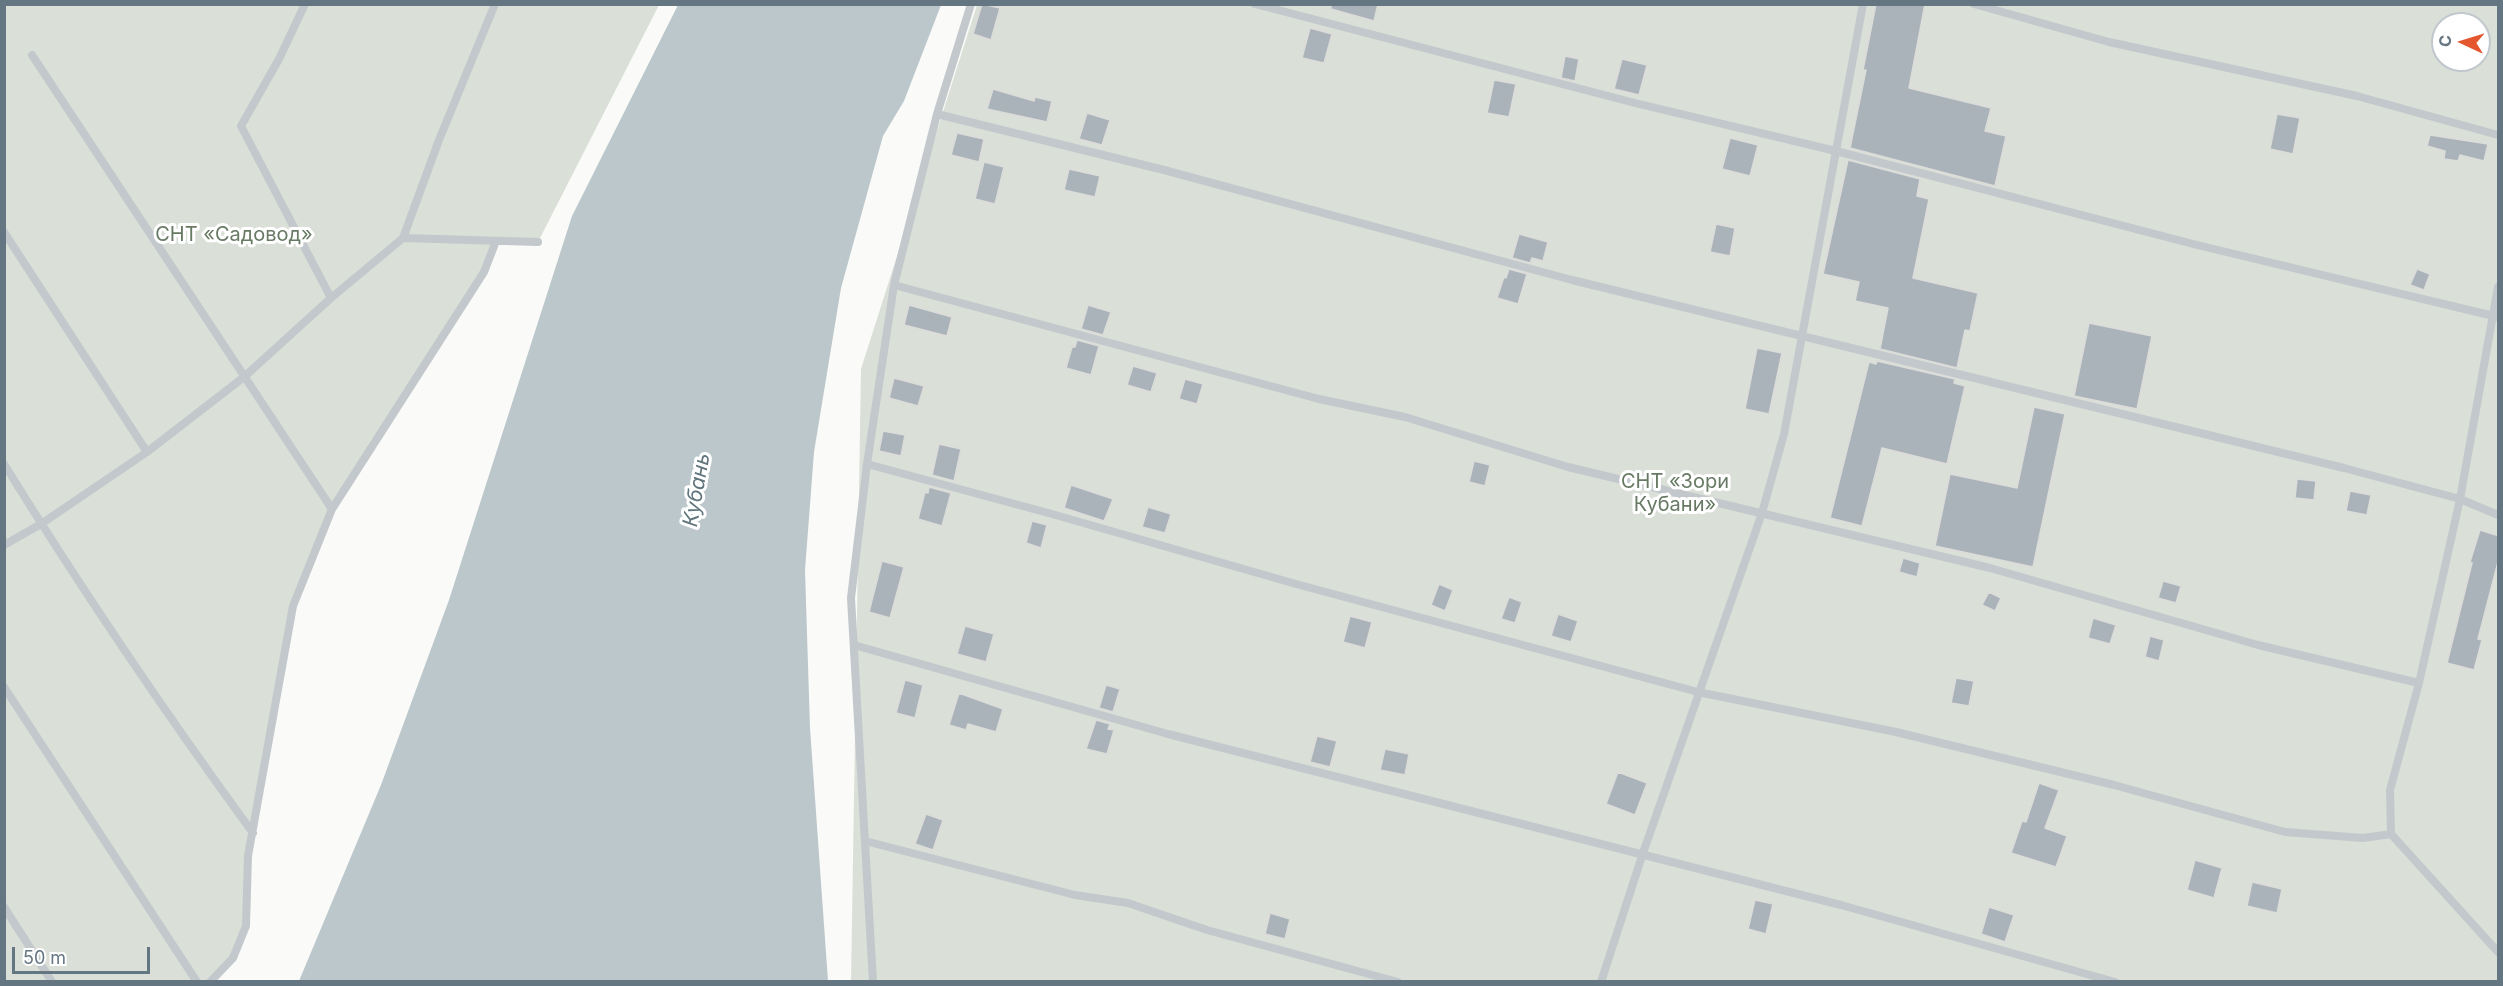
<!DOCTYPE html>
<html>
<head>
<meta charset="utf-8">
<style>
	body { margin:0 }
	#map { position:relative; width:2503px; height:986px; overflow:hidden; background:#fafaf8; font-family:Inter,sans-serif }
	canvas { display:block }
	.frame { position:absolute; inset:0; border:6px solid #657683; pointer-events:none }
	.north { position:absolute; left:2431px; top:12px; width:60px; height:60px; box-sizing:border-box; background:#fff; border:2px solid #c1c8cd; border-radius:50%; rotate:274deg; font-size:16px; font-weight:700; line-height:24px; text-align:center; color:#657683 }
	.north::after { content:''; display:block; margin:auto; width:21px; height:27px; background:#e4572e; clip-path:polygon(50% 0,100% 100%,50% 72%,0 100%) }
	.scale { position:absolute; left:12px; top:947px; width:138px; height:27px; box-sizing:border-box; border:3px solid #657683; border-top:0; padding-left:8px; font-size:18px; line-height:21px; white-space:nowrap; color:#657683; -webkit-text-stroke:4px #fff; paint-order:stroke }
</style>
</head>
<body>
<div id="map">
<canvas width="2503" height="986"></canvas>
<div class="frame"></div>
<div class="north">С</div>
<div class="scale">50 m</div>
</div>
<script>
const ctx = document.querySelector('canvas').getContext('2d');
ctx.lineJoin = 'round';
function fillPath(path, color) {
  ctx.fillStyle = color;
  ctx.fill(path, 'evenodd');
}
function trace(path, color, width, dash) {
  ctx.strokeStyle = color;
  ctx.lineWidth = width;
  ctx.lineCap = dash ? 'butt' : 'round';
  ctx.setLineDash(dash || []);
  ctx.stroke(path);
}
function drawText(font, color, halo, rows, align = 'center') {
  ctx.font = font + ' Inter,sans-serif';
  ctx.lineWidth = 6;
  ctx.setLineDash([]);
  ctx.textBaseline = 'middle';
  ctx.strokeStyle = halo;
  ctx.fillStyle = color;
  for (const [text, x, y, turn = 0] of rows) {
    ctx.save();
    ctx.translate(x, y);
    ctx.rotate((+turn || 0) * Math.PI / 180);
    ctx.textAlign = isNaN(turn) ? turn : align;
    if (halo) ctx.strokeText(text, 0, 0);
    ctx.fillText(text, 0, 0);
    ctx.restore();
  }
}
const green = new Path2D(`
	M5,5H659L538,242L496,241L484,272L332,509L293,606L253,833L246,926L233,958L210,981L5,982Z
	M977,5H2498V981L851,982L861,369ZM2443,24H2479V60H2443Z`);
const water = new Path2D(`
	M678,5H941L904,101L883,136L841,288L814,452L805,570L810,728L828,981H299L381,785L449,600L572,216Z`);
const building = new Path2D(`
	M982,4L1000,8L991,40L973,34Z
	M1331,4H1378L1374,21L1331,9Z
	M1876,4H1925L1909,88L1991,108L1985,131L2006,136L1995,186L1850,148L1866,70H1863Z
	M1310,28L1332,34L1324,63L1302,58Z
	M1565,56L1579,59L1575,81L1561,78Z
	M1622,59L1647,65L1639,95L1614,89Z
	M1494,80L1516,84L1509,117L1487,113Z
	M993,89L1034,101L1035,97L1052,101L1047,122L987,109Z
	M1087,113L1110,120L1102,145L1079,139Z
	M2277,114L2300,118L2293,154L2270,149Z
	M957,133L984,139L979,162L951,155Z
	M2430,135L2488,144L2484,161L2460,155L2458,161L2444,159L2445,151L2427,146Z
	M1730,138L1758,145L1750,176L1722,169Z
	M1848,160L1920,179L1917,196L1929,199L1913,278L1978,293L1970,331L1965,330L1957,368L1880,349L1888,308L1855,301L1859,282L1823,274Z
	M984,162L1004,167L995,204L975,199Z
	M1069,169L1100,176L1095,197L1064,190Z
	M1716,224L1735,228L1730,256L1710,252Z
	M1519,234L1548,242L1543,261L1532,258L1530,263L1512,258Z
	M1509,269L1527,274L1518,304L1497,298L1504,277L1506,278Z
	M2417,269L2430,274L2424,290L2410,285Z
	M909,305L952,317L947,336L904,325Z
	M1088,305L1111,312L1103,335L1081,329Z
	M2089,323L2152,336L2137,409L2074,396Z
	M1077,340L1099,346L1091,375L1066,368L1072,347H1075Z
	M1757,348L1782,353L1769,414L1745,409Z
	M1877,361L1955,379L1954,383L1965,386L1947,464L1882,448L1862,526L1830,518L1869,362L1876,364Z
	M1133,366L1157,373L1151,392L1127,385Z
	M894,378L924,386L918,406L889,398Z
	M1185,379L1203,384L1197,404L1179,399Z
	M2034,407L2065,414L2033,567L1935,546L1950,474L2017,488Z
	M883,431L905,435L901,456L879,451Z
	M939,444L961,449L954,481L932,475Z
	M1474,461L1490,465L1485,486L1469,482Z
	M2297,479L2316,481L2314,500L2295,498Z
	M1071,485L1113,499L1104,521L1064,508Z
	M929,487L951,493L942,526L918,519L925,492L928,493Z
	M2350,491L2371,495L2367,515L2346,511Z
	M1148,507L1171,514L1165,533L1142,527Z
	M1032,521L1047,525L1041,548L1026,543Z
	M2480,530L2499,536V558L2478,639L2482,640L2474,670L2447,663L2472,563L2470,562Z
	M1903,558L1920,563L1917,577L1899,572Z
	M882,561L904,567L890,618L869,612Z
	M2163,581L2181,586L2176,603L2158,598Z
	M1439,584L1453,590L1445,611L1431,605Z
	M1989,592L2001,598L1995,611L1982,605Z
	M1509,597L1522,602L1515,623L1501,619Z
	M1558,614L1578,621L1571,642L1551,636Z
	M1350,616L1372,622L1365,648L1343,642Z
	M2093,618L2116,625L2110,644L2088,638Z
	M965,626L994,634L986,662L957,654Z
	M2150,636L2164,640L2159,661L2145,657Z
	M1956,678L1974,681L1969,706L1951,703Z
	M905,680L923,685L915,718L896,713Z
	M1106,685L1120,689L1113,712L1099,708Z
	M959,693L1003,709L996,732L968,724L966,730L949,725Z
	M1096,720L1110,724L1108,729L1114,730L1107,754L1086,749Z
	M1317,736L1337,741L1330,767L1310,762Z
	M1385,749L1409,754L1405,775L1380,770Z
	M1618,772L1647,783L1635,815L1606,804Z
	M2039,783L2059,790L2045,828L2067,836L2056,867L2011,853L2022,821L2026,822Z
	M926,814L943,820L933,850L915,844Z
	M2195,860L2222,868L2214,898L2187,890Z
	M2252,882L2282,889L2277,913L2247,906Z
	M1755,900L1773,904L1766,934L1748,929Z
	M1989,907L2014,915L2005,942L1981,934Z
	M1270,913L1290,919L1285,939L1265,934Z`);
const lane = new Path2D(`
	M305,4L279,59L241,126L331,298
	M1255,4L1635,103L1836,151L2197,245L2498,317
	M1974,4L2109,42L2357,96L2498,135
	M32,55L332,509
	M937,114L1164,170L1572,280L2344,468L2460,499L2498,515
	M4,232L147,452
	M403,238L538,242
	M894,285L1319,399L1405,417L1568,467L1990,568L2258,645L2419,683
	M4,464C82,590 166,714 253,833
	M867,464L1052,514L1296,584L1698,692L1896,732L2114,785L2285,832L2363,838L2391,834L2498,952
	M4,545L41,524L147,452L244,377L331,298L403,238L439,140L495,4
	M854,645L1168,734L1841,905L2115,982
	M4,687L197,982
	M2391,834L2390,790L2419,683L2460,499L2498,287
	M865,841L1075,895L1128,903L1207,930L1398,982
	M4,907L52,982
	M210,982L233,958L246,926L248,856L293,606L332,509L484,272L496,241
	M873,982L851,598L867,464L894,285L937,114L971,4
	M1601,982L1642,856L1762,513L1784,434L1863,4`);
const parkNames = [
	["СНТ «Садовод»",234,235],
	["СНТ «Зори",1675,482],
	["Кубани»",1675,505]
];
const waterNames = [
	["Кубань",697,490,-80]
];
fillPath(green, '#dadfd7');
fillPath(water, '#bbc7cb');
fillPath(building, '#aab3b9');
trace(building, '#dcdcda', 1.5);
trace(lane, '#c3c8cc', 8);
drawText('20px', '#687a64', '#fff', parkNames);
drawText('italic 21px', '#60757c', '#fff', waterNames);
</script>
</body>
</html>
